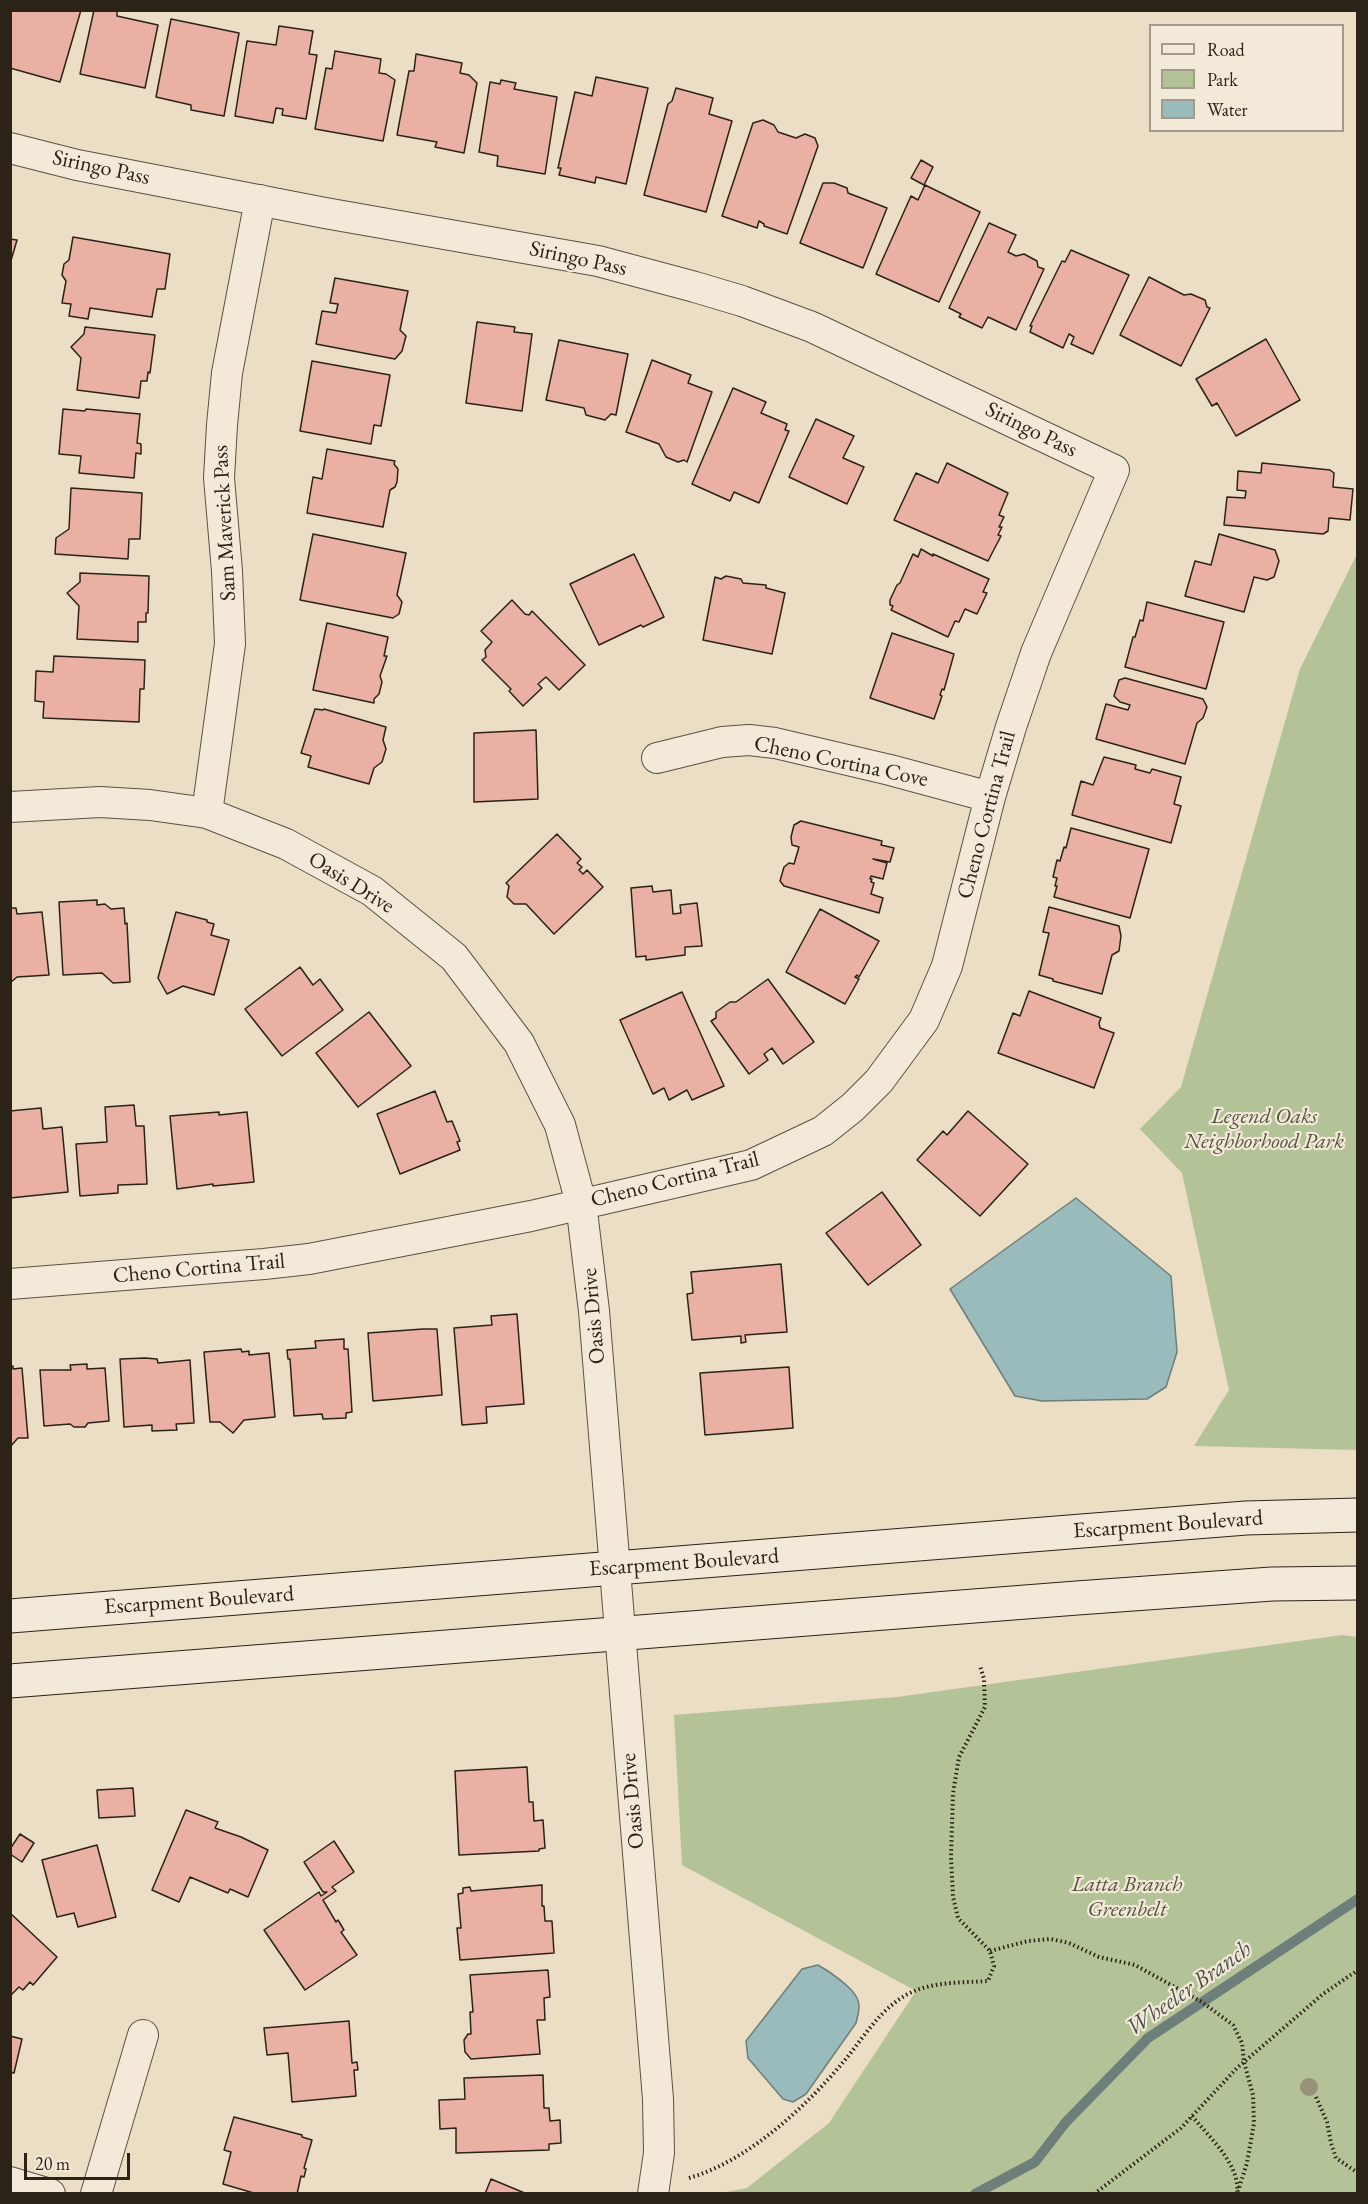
<!DOCTYPE html>
<html>
<head>
<meta charset="utf-8">
<style>
	body { margin:0 }
	#map { position:relative; width:1368px; height:2204px; overflow:hidden; background:#ecddc5; font-family:"EB Garamond",serif }
	canvas { display:block }
	.frame { position:absolute; inset:0; border:12px solid #2b2218; pointer-events:none }
	.legend { position:absolute; left:1149px; top:24px; width:195px; height:108px; box-sizing:border-box; background:#f3e9d9; border:2px solid #a3998c; margin:0; padding:8px 10px; list-style:none; font-size:18px; color:#2b2218 }
	.legend li { display:flex; align-items:center; gap:12px; height:30px }
	.legend b { width:30px; border:2px solid #a3998c }
	.scale { position:absolute; left:24px; top:2153px; width:106px; height:27px; box-sizing:border-box; border:3px solid #2b2218; border-top:0; padding-left:8px; font-size:18px; line-height:21px; white-space:nowrap; color:#2b2218; -webkit-text-stroke:4px #f3e9d9; paint-order:stroke }
</style>
</head>
<body>
<div id="map">
<canvas width="1368" height="2204"></canvas>
<div class="frame"></div>
<ul class="legend">
<li><b style="height:8px;background:#f3e9d9"></b>Road</li>
<li><b style="height:16px;background:#b4c297"></b>Park</li>
<li><b style="height:16px;background:#9abbbb"></b>Water</li>
</ul>
<div class="scale">20 m</div>
</div>
<script>
const ctx = document.querySelector('canvas').getContext('2d');
ctx.lineJoin = 'round';
function fillPath(path, color) {
  ctx.fillStyle = color;
  ctx.fill(path, 'evenodd');
}
function trace(path, color, width, dash) {
  ctx.strokeStyle = color;
  ctx.lineWidth = width;
  ctx.lineCap = dash ? 'butt' : 'round';
  ctx.setLineDash(dash || []);
  ctx.stroke(path);
}
function drawText(font, color, halo, rows, align = 'center') {
  ctx.font = font + ' "EB Garamond",serif';
  ctx.lineWidth = 4.5;
  ctx.setLineDash([]);
  ctx.textBaseline = 'middle';
  ctx.strokeStyle = halo;
  ctx.fillStyle = color;
  for (const [text, x, y, turn = 0] of rows) {
    ctx.save();
    ctx.translate(x, y);
    ctx.rotate((+turn || 0) * Math.PI / 180);
    ctx.textAlign = isNaN(turn) ? turn : align;
    if (halo) ctx.strokeText(text, 0, 0);
    ctx.fillText(text, 0, 0);
    ctx.restore();
  }
}
const green = new Path2D(`
	M1357,554V1450L1194,1446L1229,1390L1182,1173L1140,1129L1181,1087L1300,669Z
	M1342,1635L1358,1637L1357,2193H720L747,2188L829,2123L916,1991L682,1865L674,1715L897,1697Z`);
const water = new Path2D(`
	M1076,1198L1171,1276L1177,1352L1166,1387L1147,1399L1042,1401L1015,1396L950,1289Z
	M818,1965C829,1971 852,1987 857,1998C861,2005 858,2015 856,2023L806,2094L793,2102L783,2099L748,2058L746,2041L802,1969Z`);
const stream = new Path2D(`
	M975,2194L1035,2162L1066,2122L1148,2038L1358,1899`);
const building = new Path2D(`
	M10,10H81L60,82L10,68Z
	M94,10H117V16L158,25L145,88L80,74Z
	M171,19L239,33L224,116L191,110V105L156,97Z
	M279,26L313,31L309,54L317,55L306,119L282,115L283,109L276,108L273,123L235,116L247,41L276,45Z
	M335,51L381,59L379,73L386,74L395,80L383,141L315,129L326,68L332,69Z
	M416,54L462,63L460,73L469,75L477,83L464,153L435,147L437,142L397,135L409,71H414Z
	M596,77L648,88L626,184L596,177L595,183L559,175L561,168H558L575,92L592,96Z
	M501,80L516,83L514,89L557,97L545,174L497,166L498,156L479,152L490,82L500,84Z
	M676,88L713,98L709,114L732,121L706,212L644,195L668,104L672,101Z
	M763,120L774,125L778,132L796,138L805,134L815,138L818,146L787,234L764,226V224L759,221L757,228L722,216L753,123Z
	M921,160L933,167L924,185L911,178Z
	M823,183H834L847,188L848,193L887,208L863,268L800,243Z
	M925,185L980,212L939,302L876,274L911,196L918,200Z
	M989,223L1016,235L1008,252L1016,256L1024,254L1037,261L1038,267L1044,269L1016,330L988,317L982,328L959,317L961,314L949,308Z
	M73,237L170,254L165,289H157L152,317L90,308L88,319L69,316L71,304L62,303L66,281L62,275L64,264L69,260Z
	M10,239L17,240L10,264Z
	M1071,250L1129,275L1093,354L1071,344L1074,337L1069,334L1063,348L1030,332L1032,326H1030L1062,261L1065,262Z
	M1149,277L1184,295L1191,294L1205,300L1207,307L1210,308L1181,366L1120,335Z
	M335,278L408,291L400,330L406,336L402,351L395,359L316,344L322,311L336,313L338,304L330,303Z
	M477,322L515,327L514,332L532,334L522,411L466,403Z
	M85,327L155,335L150,373L148,372L147,381H141L139,398L77,390L81,358L71,347L84,334Z
	M1266,339L1300,400L1236,436L1217,403L1212,406L1196,379Z
	M559,340L628,354L616,415L611,414L605,420L586,415L584,408L546,400Z
	M652,360L691,375L688,383L712,392L687,462L684,460L678,462L666,457L659,444L626,432Z
	M312,361L390,375L381,426L374,425L371,444L300,431Z
	M733,388L766,402L761,413L787,424L785,430L789,431L759,503L734,492L730,501L692,484Z
	M63,409L85,411L86,409L140,414L137,443L141,444V454L136,453L134,478L79,473L81,456L59,454Z
	M816,419L854,436L843,458L864,467L847,504L789,477Z
	M327,449L395,461L394,464L398,469L397,482L395,487L390,490L383,527L307,513L313,477L322,479Z
	M947,463L1008,493L999,515L1004,517L999,527H1002L998,535L1001,536L988,561L894,520L916,473L938,483Z
	M1262,463L1330,470L1334,473L1333,487L1353,489L1350,520L1329,518L1328,531L1323,534L1224,525L1227,497L1245,498L1246,491L1237,490L1238,471L1261,473Z
	M71,488L142,493L140,539H129L128,559L55,554L56,538L69,529Z
	M313,534L406,553L397,595L402,602L399,614L393,618L300,600Z
	M1219,534L1275,550L1279,561L1274,577L1267,580L1254,577L1244,612L1185,596L1195,561L1211,565Z
	M921,549L933,556V554L989,579L983,592L987,593L977,614L965,609L959,622L955,621L948,637L891,610L893,606L890,605V600L897,585L900,583L913,554L918,557Z
	M634,554L664,617L643,627L641,625L599,645L570,584Z
	M80,573L149,576L148,613H146V622H138V642L77,639L79,606L67,593L80,582Z
	M726,576L741,579L743,583L766,585V588L785,593L772,654L703,640L715,577L721,579Z
	M512,600L525,614L529,615L532,611L585,665L559,690L546,677L538,684L542,688L523,706L509,691L511,689L482,660L486,657L485,650L492,642L481,631Z
	M1147,602L1224,622L1206,689L1125,667L1133,637H1135L1140,620L1143,621Z
	M327,623L388,637L384,656H387L380,676L382,682L379,694L374,699V703L313,690Z
	M892,633L954,654L944,690L942,689L940,695L942,696L934,719L870,698Z
	M54,656L145,660L144,689H140L139,722L43,718L44,702L35,701L36,671L53,672Z
	M1125,678L1203,699L1207,707L1203,718L1197,723L1185,764L1096,739L1106,704L1128,710L1130,705L1120,702L1114,696L1119,680Z
	M315,709L323,710L324,709L386,727L383,740L386,749L382,762L374,768L369,784L308,767L311,756L301,753Z
	M536,730L538,799L474,802V733Z
	M1104,757L1136,765L1135,769L1150,773L1152,769L1181,777L1174,804L1181,806L1171,843L1072,815L1081,781L1093,785Z
	M801,821L882,841L881,845L894,848L890,862L873,859L887,863L883,879L871,876L870,879H872L871,882L874,883L871,894L883,898L879,913L784,886L780,881L784,867L789,863L794,864L799,847L792,845L791,837L794,825Z
	M1071,828L1149,849L1130,918L1054,897L1057,886H1055L1057,878L1053,877L1057,860L1060,861L1064,847L1066,848Z
	M557,834L581,859L577,863L582,867L579,870L583,874L587,870L603,887L554,934L526,904H514L507,897L509,886L506,883Z
	M652,886L653,892L671,890L673,914L681,913L680,905L697,903L702,946L685,947V955L646,960V956L636,957L631,888Z
	M97,900V905L105,904L111,909L124,908L125,924L127,923L130,982L113,983L102,973L63,975L59,902Z
	M1049,907L1119,926L1121,936L1119,951L1112,955L1102,994L1053,981V979L1039,975L1049,933L1043,932Z
	M10,908H16L17,914L42,912L49,975L17,977L10,983Z
	M820,909L879,941L859,977L857,975L855,977L859,979L845,1004L786,972Z
	M176,912L207,920V922L214,924L211,935L229,940L214,995L183,986L167,994L158,978Z
	M300,967L313,985L320,979L343,1010L282,1056L245,1009Z
	M768,979L814,1042L783,1064L772,1048L764,1054L768,1060L749,1074L711,1021L716,1018V1012L730,1002H736Z
	M1029,991L1101,1018L1099,1023L1100,1028L1114,1033L1094,1088L998,1053L1013,1013L1020,1016Z
	M682,992L724,1086L692,1100L687,1090L669,1100L664,1088L653,1094L620,1020Z
	M369,1012L411,1066L358,1107L316,1053Z
	M435,1091L447,1122L452,1121L460,1141L457,1142L460,1150L400,1174L377,1114Z
	M134,1105L136,1126H144L147,1184L118,1185V1193L80,1196L76,1144L107,1142L105,1107Z
	M41,1108L43,1129L62,1127L68,1192L10,1198V1111Z
	M968,1111L1028,1164L980,1216L917,1160L943,1131L947,1135Z
	M219,1112V1115L247,1112L254,1182L213,1186V1184L177,1189L170,1116Z
	M882,1192L921,1245L868,1285L826,1233Z
	M781,1264L787,1332L745,1335L746,1342L741,1343V1336L692,1340L687,1294L693,1293L691,1272Z
	M517,1314L524,1404L486,1407L487,1423L462,1425L454,1328L492,1325L491,1316Z
	M423,1329H437L442,1395L373,1401L368,1333Z
	M344,1339V1349H348L352,1412L346,1413V1418L323,1419L322,1414L294,1416L290,1359H288L287,1350L316,1348L315,1341Z
	M241,1349L242,1352L249,1351V1355L269,1353L275,1417L244,1420L233,1433L220,1422H210L204,1352Z
	M145,1358L157,1359L158,1363L190,1360L194,1423L176,1424L177,1430L152,1431V1425L124,1427L120,1359Z
	M87,1364V1369L105,1368L109,1421L88,1423L85,1427H74L70,1424L44,1426L40,1370H71L70,1365Z
	M10,1366H13V1369L22,1368L28,1438H18L10,1447Z
	M789,1367L793,1428L705,1435L700,1373Z
	M527,1767L529,1802H533L534,1821L543,1820L545,1848L539,1849V1851L459,1855L455,1771Z
	M133,1788L135,1816L99,1818L97,1790Z
	M186,1810L218,1822L215,1828L241,1837L268,1850L248,1897L230,1889L228,1893L190,1877L179,1902L152,1890Z
	M20,1834L34,1843L22,1862L10,1854V1849Z
	M334,1841L354,1872L332,1887L336,1891L323,1900L336,1922L338,1920L344,1930L341,1932L357,1955L305,1990L264,1930L319,1892L321,1896L327,1892H323L304,1862Z
	M97,1845L116,1917L78,1927L74,1913L57,1917L42,1860Z
	M542,1885V1906H544L545,1921H552L554,1953L460,1960L457,1928H461L458,1894L463,1893V1888L470,1887L471,1891Z
	M10,1913L57,1957L33,1985L30,1982L23,1990L19,1987L10,1996Z
	M548,1970L550,1997L544,1998L545,2020H537L540,2054L471,2059L465,2052L464,2040L468,2034H471L470,2012H473L470,1975Z
	M349,2021L352,2063L357,2062L358,2070H354L356,2096L292,2102L288,2053L267,2055L264,2028Z
	M10,2036L22,2039L14,2073L10,2072Z
	M543,2075L544,2108H549L550,2121L560,2120L561,2143L549,2144V2150L456,2153V2128L440,2129L439,2100L465,2099L464,2078Z
	M234,2117L302,2135V2137L312,2140L304,2168L306,2169L304,2177L301,2176L297,2194H257L223,2184L231,2152L224,2150Z
	M491,2179L527,2194H485Z`);
const path = new Path2D(`
	M990,1951L1028,1941L1051,1939L1069,1943L1099,1957L1135,1965L1202,2002L1233,2025L1242,2043L1244,2062L1253,2095L1254,2123L1247,2163L1238,2191
	M1316,2097L1327,2122L1331,2143L1336,2158L1358,2173
	M1192,2116C1209,2137 1241,2165 1237,2194
	M689,2178C748,2161 806,2107 845,2060C864,2037 880,2009 908,1994C933,1981 961,1983 988,1981L994,1966L990,1951L958,1918L953,1897L951,1857L953,1793L959,1757L985,1707L984,1679L980,1666
	M1094,2194L1181,2128L1237,2068L1323,1994L1358,1970`);
const street = new Path2D(`
	M10,148L77,165L325,213L598,261L695,287L742,301L812,327L1114,470L1036,653L1011,727L990,797L947,966L924,1020L879,1081L853,1107L823,1131L751,1165L531,1216L371,1247L309,1259L264,1264L10,1284
	M657,758L722,742L749,740L775,743L890,770L990,797
	M10,807L100,802L150,805L207,813L286,844L372,891L454,957L519,1043L560,1125L581,1203L594,1311L658,2099L659,2153L653,2194
	M207,813L230,644L227,571L219,478L222,425L227,373L260,200
	M10,2182L50,2194
	M96,2194L143,2035`);
const secondary = new Path2D(`
	M10,1616L1246,1518L1358,1515
	M10,1681L1077,1598L1272,1584L1358,1583`);
const trees = [
	[1309,2087]
];
const streetNames = [
	["Siringo Pass",101,168,12],
	["Siringo Pass",578,259,12],
	["Siringo Pass",1031,430,26],
	["Sam Maverick Pass",225,523,-93],
	["Cheno Cortina Cove",841,762,12],
	["Cheno Cortina Trail",987,815,-75],
	["Oasis Drive",351,883,32],
	["Cheno Cortina Trail",675,1180,-14],
	["Cheno Cortina Trail",199,1269,-5],
	["Oasis Drive",594,1316,-95],
	["Escarpment Boulevard",1168,1525,-4],
	["Escarpment Boulevard",684,1563,-4],
	["Escarpment Boulevard",199,1601,-4],
	["Oasis Drive",633,1801,-95]
];
const parkNames = [
	["Legend Oaks",1264,1117],
	["Neighborhood Park",1264,1142],
	["Latta Branch",1127,1885],
	["Greenbelt",1127,1910]
];
const waterNames = [
	["Wheeler Branch",1189,1989,-35]
];
fillPath(green, '#b4c297');
fillPath(water, '#9abbbb');
trace(water, '#6e7e7a', 1.5);
trace(stream, '#6e7e7a', 10);
fillPath(building, '#e9b0a3');
trace(building, '#2b2218', 1.5);
trace(street, '#5b5143', 32);
trace(secondary, '#2b2218', 35);
trace(path, '#2b2218', 4, [1.5, 3]);
trace(street, '#f3e9d9', 30);
trace(secondary, '#f3e9d9', 33);
ctx.fillStyle = '#98917b';
for (const [x, y] of trees) {
  ctx.beginPath();
  ctx.arc(x, y, 9, 0, 2 * Math.PI);
  ctx.fill();
}
drawText('22px', '#2b2218', '#f3e9d9', streetNames);
drawText('italic 22px', '#54523e', '#f3e9d9', parkNames);
drawText('italic 24px', '#4c5049', '#f3e9d9', waterNames);
</script>
</body>
</html>
